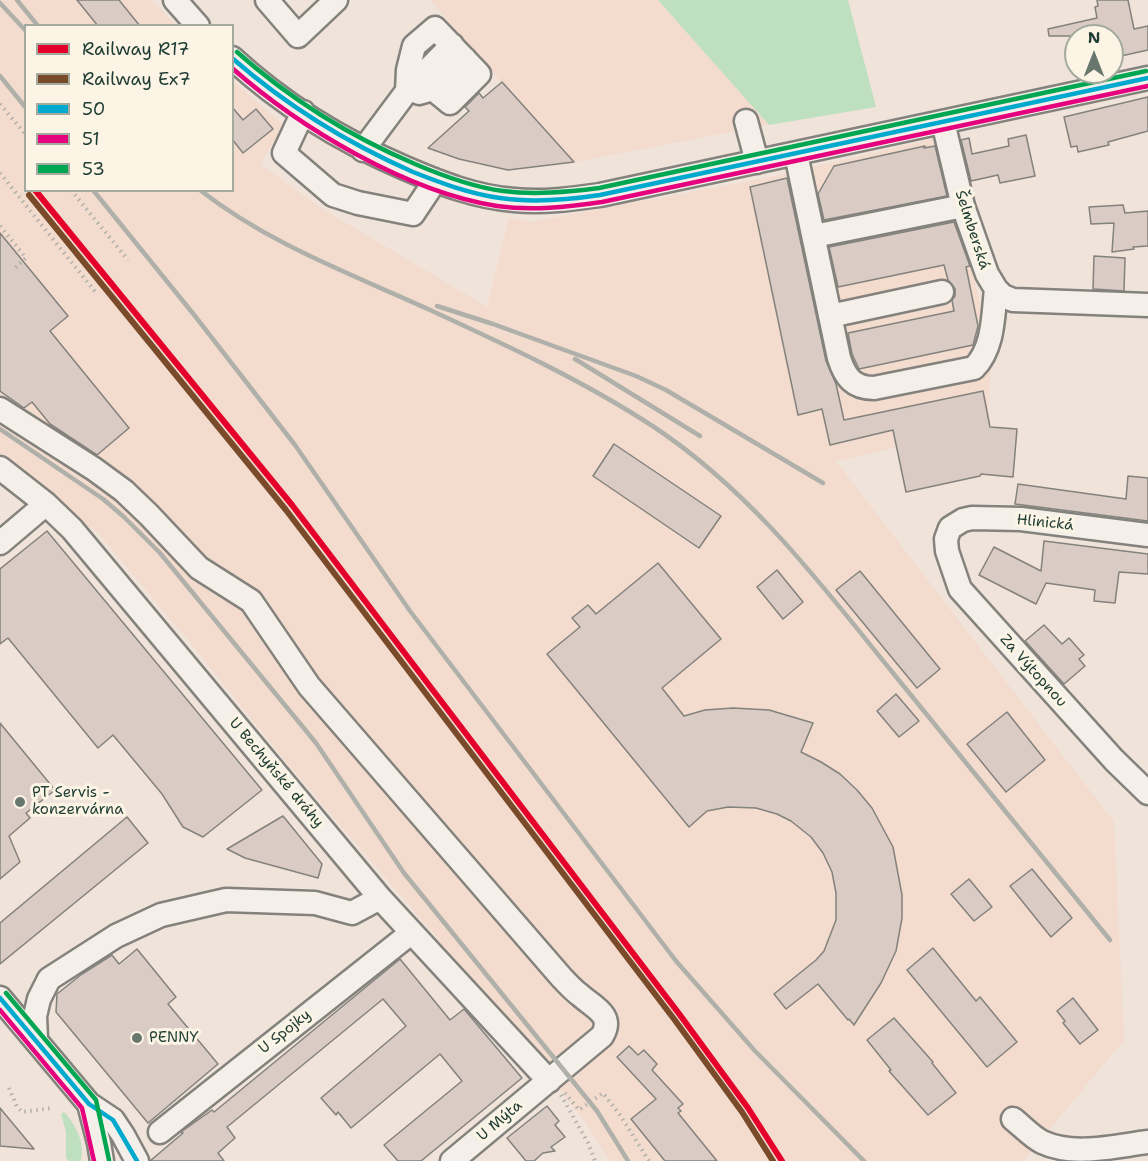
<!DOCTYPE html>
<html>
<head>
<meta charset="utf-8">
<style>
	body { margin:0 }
	#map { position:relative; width:1148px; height:1161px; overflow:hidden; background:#f0e3da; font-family:"Shantell Sans",sans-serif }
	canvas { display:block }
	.legend { position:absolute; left:24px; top:24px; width:210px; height:168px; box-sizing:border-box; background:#fcf5e5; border:2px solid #a4ab9e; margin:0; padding:8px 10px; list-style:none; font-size:18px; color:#1f3d34 }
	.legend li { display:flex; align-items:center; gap:12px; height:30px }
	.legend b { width:30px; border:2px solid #a4ab9e }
	.north { position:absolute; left:1064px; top:24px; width:60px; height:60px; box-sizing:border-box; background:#fcf5e5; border:2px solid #a4ab9e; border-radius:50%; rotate:0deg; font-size:16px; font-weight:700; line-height:24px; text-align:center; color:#1f3d34 }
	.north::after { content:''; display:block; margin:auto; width:21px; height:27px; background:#68776e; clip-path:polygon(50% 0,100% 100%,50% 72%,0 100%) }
</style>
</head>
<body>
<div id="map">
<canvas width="1148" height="1161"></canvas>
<ul class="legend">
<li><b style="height:8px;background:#e4002b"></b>Railway R17</li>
<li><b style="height:8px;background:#7a4b2a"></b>Railway Ex7</li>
<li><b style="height:8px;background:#00a9ce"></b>50</li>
<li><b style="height:8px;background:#e5007d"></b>51</li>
<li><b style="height:8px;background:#00a651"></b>53</li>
</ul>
<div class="north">N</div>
</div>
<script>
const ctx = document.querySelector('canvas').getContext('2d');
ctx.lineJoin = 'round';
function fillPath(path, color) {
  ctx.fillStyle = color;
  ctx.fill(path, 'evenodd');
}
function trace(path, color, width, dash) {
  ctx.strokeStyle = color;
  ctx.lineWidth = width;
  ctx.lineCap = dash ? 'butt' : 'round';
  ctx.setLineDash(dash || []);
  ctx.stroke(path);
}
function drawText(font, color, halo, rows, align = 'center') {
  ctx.font = font + ' "Shantell Sans",sans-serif';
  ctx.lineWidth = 6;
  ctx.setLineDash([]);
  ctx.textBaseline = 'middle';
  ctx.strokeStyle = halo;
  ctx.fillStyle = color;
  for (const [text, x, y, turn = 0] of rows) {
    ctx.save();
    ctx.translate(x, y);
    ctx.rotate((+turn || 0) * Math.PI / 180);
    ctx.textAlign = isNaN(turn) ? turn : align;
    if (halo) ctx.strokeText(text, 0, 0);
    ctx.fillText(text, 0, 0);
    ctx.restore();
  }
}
const built = new Path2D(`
	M0,0H151L177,25L26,26V190H232L233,81L284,125L260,164L321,208L487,307L509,218L530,222L771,177L941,137L992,354L988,411L984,428L836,461L1114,822L1124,1040L1023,1161H610L584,1120L433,933L286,762L193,646L98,533L0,460Z
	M430,0H658L769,125L574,162L519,103Z`);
const green = new Path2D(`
	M658,0H848L876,107L769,125Z
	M64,1112C76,1125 85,1142 81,1161H69L66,1158V1132L61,1114Z`);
const building = new Path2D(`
	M77,0H119L140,26H98Z
	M1097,0H1128L1134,29L1148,26V50L1112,58V36H1049L1048,29L1097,18L1095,7L1098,6Z
	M502,82L574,162L508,170L459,159L428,148L469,111L465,107L479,93L483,98Z
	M1148,97V131L1108,142L1109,145L1078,152L1077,146L1071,147L1064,117Z
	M232,107L243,120L256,109L273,129L243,153L232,139Z
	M1026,135L1035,176L1000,183L998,175L971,181L961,140L969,138L972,154L1009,146L1008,139Z
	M925,146L924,148L935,146L947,196L824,220L818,194L834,166Z
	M787,178L826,361L836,384L844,420L983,391L990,427L1017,429L1013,477L981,474L980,476L906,492L893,430L830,445L822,409L798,415L750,187Z
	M1123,205L1125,213L1148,211V246L1133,247L1134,249L1112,252L1114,223L1091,224L1089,207Z
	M954,222L970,266L966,267L978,326L973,345L859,369L852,354L848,333L954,311L952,300L955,296V289L948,280L944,265L838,287L829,247Z
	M0,233L68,316L50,331L129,428L97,455L50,424L32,402L24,408L0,391Z
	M1094,256L1125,258L1124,291L1093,289Z
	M614,444L721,516L699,548L593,476Z
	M1128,476L1148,478V521L1015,504L1018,484L1126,499Z
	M47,531L262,790L203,837L183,827L162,794L113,735L98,748L8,638L0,644V569Z
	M1044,541L1148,554V574L1119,572L1115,603L1094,601L1095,590L1046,583L1036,604L979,575L994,547L1041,571Z
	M658,563L721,639L662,688L684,716L705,710L733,708L769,710L813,723L801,752L821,762L840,774L857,790L872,808L893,847L902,895V918L896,951L881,983L854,1025L849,1019L848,1020L818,984L786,1009L774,994L816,960L824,951L836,920V893L832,872L823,853L811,837L791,821L777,814L756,808L728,807L707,811L689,827L547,654L580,627L572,618L588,605L596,614Z
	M777,570L803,602L783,619L757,587Z
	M860,571L940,669L917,688L836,590Z
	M1044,625L1062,644L1069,638L1084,655L1079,659L1085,666L1064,684L1025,641Z
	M896,694L919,721L899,737L877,711Z
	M1007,712L1045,760L1006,792L967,744Z
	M0,723L55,790L26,813L30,818L9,836L20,862L0,879Z
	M283,816L322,864L318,878L245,858L227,849Z
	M127,817L148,843L0,964V923Z
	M1032,869L1072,918L1051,937L1010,886Z
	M969,879L992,907L974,921L951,894Z
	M933,948L976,1001L980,997L1017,1042L987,1067L907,970Z
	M137,949L176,997L168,1004L218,1064L148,1123L56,1012L57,994L82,974L112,955L119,964Z
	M400,959L450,1020L464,1009L522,1078L421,1161H398L384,1145L462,1081L440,1054L351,1128L338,1112L336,1115L321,1098L406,1026L383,999L227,1127L235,1138L218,1153L224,1161H150L183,1133L181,1132L212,1110L214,1112Z
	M1073,998L1098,1030L1080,1044L1063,1023L1065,1021L1057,1011Z
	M894,1018L933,1062L932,1063L956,1093L928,1115L889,1071L891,1070L867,1040Z
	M629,1046L638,1055L644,1050L657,1064L652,1070L683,1104L678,1108L681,1111L678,1113L717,1161H665L631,1119L656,1099L617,1057Z
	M547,1106L559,1121L555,1125L565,1137L551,1147L555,1151L543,1153L534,1161H526L507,1138Z
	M0,1108L34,1149L0,1146Z`);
const path = new Path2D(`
	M0,104L26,135
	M0,173L97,294
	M71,190L128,260
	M0,226L26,258L15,268
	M9,1088L17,1107L22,1112L52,1108
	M565,1093L579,1110L603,1093L620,1115L649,1161
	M561,1095L588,1143L595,1161`);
const minor = new Path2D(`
	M175,0L198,26
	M267,0L298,36L336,0
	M232,58C283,105 342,141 405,168C440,183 475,197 514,200C543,203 572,199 600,195L1148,78
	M407,91L452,45
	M419,93L433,89L465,59
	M303,112L284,153L333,195L358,203L413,214L435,181
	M746,121L757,162
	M943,122L963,206L987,274L996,289L1003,296L1013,300L1148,305
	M363,150L407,91L408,70L414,46L435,28L479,74L450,103L433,89
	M796,154L839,358C845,377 853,388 874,388L974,368C994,348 993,315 996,289
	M814,236L963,206
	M830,316L942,292
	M0,409L94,469L124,491L149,515L199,568L251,601L309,686L562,978C568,984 573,990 580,995C593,1007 615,1015 602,1036L452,1161
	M0,468L46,504L72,529L380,898L549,1081
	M1148,535L1021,519L972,518L963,520L950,528L946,539L947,551L960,589L1114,760L1148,793
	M0,543L46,504
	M0,998L89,1104L113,1120L123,1135L137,1161
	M36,1039L35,1016L39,999L49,979L116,936L161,915L226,900L315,903L352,913L380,898
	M89,1104L99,1143L102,1161
	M1013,1119C1022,1126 1032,1137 1042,1142C1074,1157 1115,1146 1148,1142
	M160,1132L411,933`);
const rail = new Path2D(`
	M17,0L38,26
	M0,3L26,31
	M0,76L26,108
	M93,190L195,316L295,445L410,611L676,961L755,1051L864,1161
	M200,190C269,244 351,274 430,310C506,345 584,381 654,427C752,492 820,583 893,673C965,762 1037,851 1110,940
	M437,306L493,324L636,376L666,390L823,483
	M575,359L700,436
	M0,429L103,499L124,517L160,553L316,743L404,873L597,1111L628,1161`);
const bus1 = new Path2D(`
	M232,58C287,106 347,143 413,172C441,183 470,194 500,198C534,203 567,200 600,195L1148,78
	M0,998L89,1104L113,1120L137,1161`);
const bus2 = new Path2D(`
	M232,68C300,128 407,192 497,206C532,211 567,207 602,202L1148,86
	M0,1010L82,1108L94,1161`);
const bus3 = new Path2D(`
	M237,52C290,99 349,136 415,164C443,176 472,187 503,191C535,195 567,192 599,188L1146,71
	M6,993L96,1100L109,1160`);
const rail1 = new Path2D(`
	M35,190L292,505L680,1015L748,1108L782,1161`);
const rail2 = new Path2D(`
	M29,195L286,510L674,1019L742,1112L773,1161`);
const markers = [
	[20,802,6,"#68776e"],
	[137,1038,6,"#68776e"]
];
const streetNames = [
	["Šelmberská",972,230,72],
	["Hlinická",1045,523,6],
	["Za Výtopnou",1033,671,48],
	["U Bechyňské dráhy",276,773,50],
	["U Spojky",285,1032,-38],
	["U Mýta",500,1121,-40]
];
const poiNames = [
	["PT Servis -",32,793],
	["konzervárna",32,810],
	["PENNY",149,1038]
];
fillPath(built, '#f3dbce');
fillPath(green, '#bedfc0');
fillPath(building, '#dacbc5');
trace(building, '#83827c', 1.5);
trace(minor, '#83827c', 27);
trace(path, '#afb0aa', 4, [1.5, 4.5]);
trace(minor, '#f4f0e9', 22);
trace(rail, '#afb0aa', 4.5);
trace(bus1, '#00a9ce', 4.5);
trace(bus2, '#e5007d', 4.5);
trace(bus3, '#00a651', 4.5);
trace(rail1, '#e4002b', 6);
trace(rail2, '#7a4b2a', 6);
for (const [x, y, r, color] of markers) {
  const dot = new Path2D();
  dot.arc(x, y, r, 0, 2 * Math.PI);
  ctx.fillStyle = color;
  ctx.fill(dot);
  trace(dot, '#fcf5e5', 2);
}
drawText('15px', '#1f3d34', '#fcf5e5', streetNames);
drawText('15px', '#1f3d34', '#fcf5e5', poiNames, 'left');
</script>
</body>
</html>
